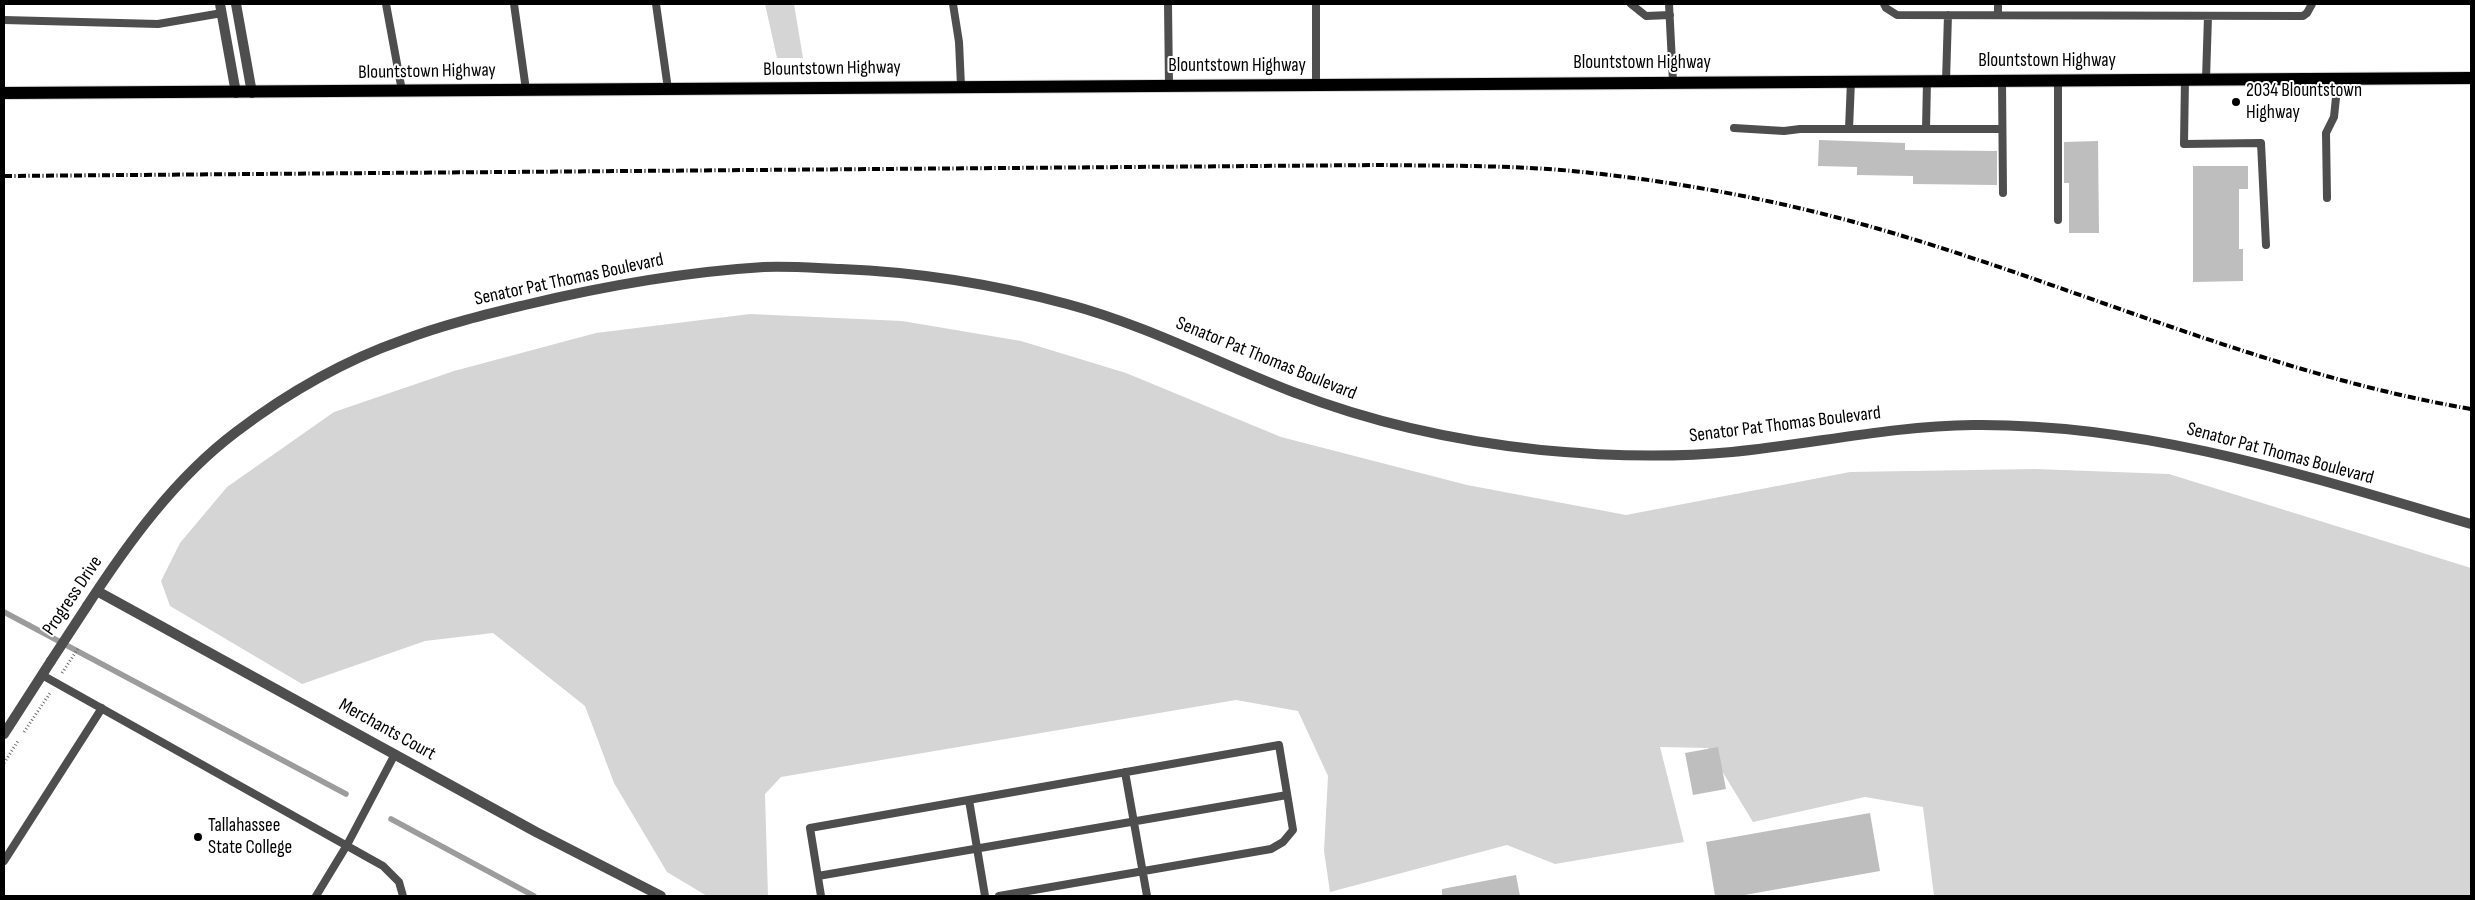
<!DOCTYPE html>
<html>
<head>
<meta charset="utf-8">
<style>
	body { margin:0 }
	#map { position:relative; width:2475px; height:900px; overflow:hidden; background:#fff; font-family:"Sofia Sans Condensed",sans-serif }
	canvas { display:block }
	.frame { position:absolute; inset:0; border:5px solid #000; pointer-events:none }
</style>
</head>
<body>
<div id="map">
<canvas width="2475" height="900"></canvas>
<div class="frame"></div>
</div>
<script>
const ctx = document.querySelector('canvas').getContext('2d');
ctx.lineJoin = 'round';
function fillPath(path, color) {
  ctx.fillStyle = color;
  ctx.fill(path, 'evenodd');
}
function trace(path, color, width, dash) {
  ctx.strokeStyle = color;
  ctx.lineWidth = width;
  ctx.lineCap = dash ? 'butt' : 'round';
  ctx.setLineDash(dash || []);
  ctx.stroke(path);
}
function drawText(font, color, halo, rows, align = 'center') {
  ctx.font = font + ' "Sofia Sans Condensed",sans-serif';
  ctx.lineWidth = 4;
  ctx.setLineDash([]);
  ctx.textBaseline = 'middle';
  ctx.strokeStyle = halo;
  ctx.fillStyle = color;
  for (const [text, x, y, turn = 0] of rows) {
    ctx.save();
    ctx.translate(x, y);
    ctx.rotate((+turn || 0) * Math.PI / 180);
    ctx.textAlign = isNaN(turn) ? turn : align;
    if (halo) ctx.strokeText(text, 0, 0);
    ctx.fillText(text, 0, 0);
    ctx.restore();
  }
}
const green = new Path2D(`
	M765,4H794L803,58H777Z
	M750,314L902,321L1021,341L1126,373L1281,437L1467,485L1626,515L1850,472L2035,469L2169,474L2471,568V896H1934L1923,807L1865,797L1753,822L1708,748L1660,747L1684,842L1555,864L1507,845L1330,892L1324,851L1328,776L1298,711L1236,700L781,777L765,794L768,896H707L667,872L614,783L585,706L493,633L425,641L302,684L170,606L161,581L180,543L227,487L334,412L454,371L596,333Z`);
const stream = new Path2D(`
	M4,612L346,794
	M391,819L534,896`);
const building = new Path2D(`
	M1819,140L1905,143V150L1997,151V185L1913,184V176L1857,175V167L1818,166Z
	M2098,141L2099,233H2069V183H2064V142Z
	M2193,166H2248V189H2239V249H2243V281L2193,282Z
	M1718,747L1726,789L1693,795L1685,753Z
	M1870,813L1880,871L1739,896H1715L1706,842Z
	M1516,875L1520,896H1442V889Z`);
const path = new Path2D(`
	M62,673L79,647
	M24,732L50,693
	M4,763L18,741`);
const service = new Path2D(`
	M386,4L402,91
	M514,4L526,90
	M656,4L668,89
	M953,4L959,42L961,86
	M1168,4L1169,85
	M1631,4L1646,16L1670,15
	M1669,4L1673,82
	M1884,4L1886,8L1897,15L2303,16L2307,13L2312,4
	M1998,4V15
	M4,20L158,24L222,13
	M2185,79L2184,144L2261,143L2266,245
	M2206,79L2208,16
	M2002,80L2003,193
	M1946,81L1948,15
	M1316,84V4
	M1734,128L1784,131L1800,129H2002
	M1849,129L1851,81
	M1926,129L1927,81
	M2327,198L2326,133L2334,117L2338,78
	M2058,220V80
	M42,675L383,866L399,882L403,896
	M1125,772L1147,896
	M969,800L985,896
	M4,861L102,708
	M818,876L1287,795
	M316,896L347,845L395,754
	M821,896L810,828L1279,745L1293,830L1283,842L1271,849L999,896`);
const minor = new Path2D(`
	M220,4L236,93
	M236,4L252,93
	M97,591L536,832L661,896
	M87,606C128,543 175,478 236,432C286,394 343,361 403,340C442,325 484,315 525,305C604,286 683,272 764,267C790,266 816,268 841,269C918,272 993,284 1067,304C1146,325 1218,363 1293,392C1373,423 1456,441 1541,450C1604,456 1669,458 1732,452C1813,444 1891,426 1973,425C2145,423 2308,476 2471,524
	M4,734L51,661`);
const tertiary = new Path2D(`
	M51,661L87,606`);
const primary = new Path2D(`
	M4,93L2471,78`);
const rail = new Path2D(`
	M4,176L1380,165C1448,166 1516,165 1583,172C1669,181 1755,196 1839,218C2052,274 2253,372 2471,409`);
const markers = [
	[2236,102,5,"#000"],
	[198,837,5,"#000"]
];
const streetNames = [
	["Blountstown Highway",2047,61],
	["Blountstown Highway",1642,63],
	["Blountstown Highway",1237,66],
	["Blountstown Highway",832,69,-1],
	["Blountstown Highway",427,72,-1],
	["Senator Pat Thomas Boulevard",569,280,-12],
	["Senator Pat Thomas Boulevard",1266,359,22],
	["Senator Pat Thomas Boulevard",1785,425,-7],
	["Senator Pat Thomas Boulevard",2280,454,15],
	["Progress Drive",73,596,-56],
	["Merchants Court",387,730,29]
];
const poiNames = [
	["2034 Blountstown",2246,91],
	["Highway",2246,113],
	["Tallahassee",208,826],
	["State College",208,848]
];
fillPath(green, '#d5d5d5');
trace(stream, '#9c9c9c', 5.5);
fillPath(building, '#bebebe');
trace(primary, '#dbdbdb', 14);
trace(path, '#707070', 3, [1, 2.5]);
trace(service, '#4e4e4e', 8);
trace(minor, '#4e4e4e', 10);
trace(tertiary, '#4e4e4e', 10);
trace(primary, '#000', 12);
trace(rail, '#000', 4, [8, 2.5, 1, 2.5]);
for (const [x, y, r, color] of markers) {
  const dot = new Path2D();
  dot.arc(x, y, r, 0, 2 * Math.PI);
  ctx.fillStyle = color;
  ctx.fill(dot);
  trace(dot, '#fff', 2);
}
drawText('19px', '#000', '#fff', streetNames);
drawText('19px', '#000', '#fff', poiNames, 'left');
</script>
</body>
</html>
